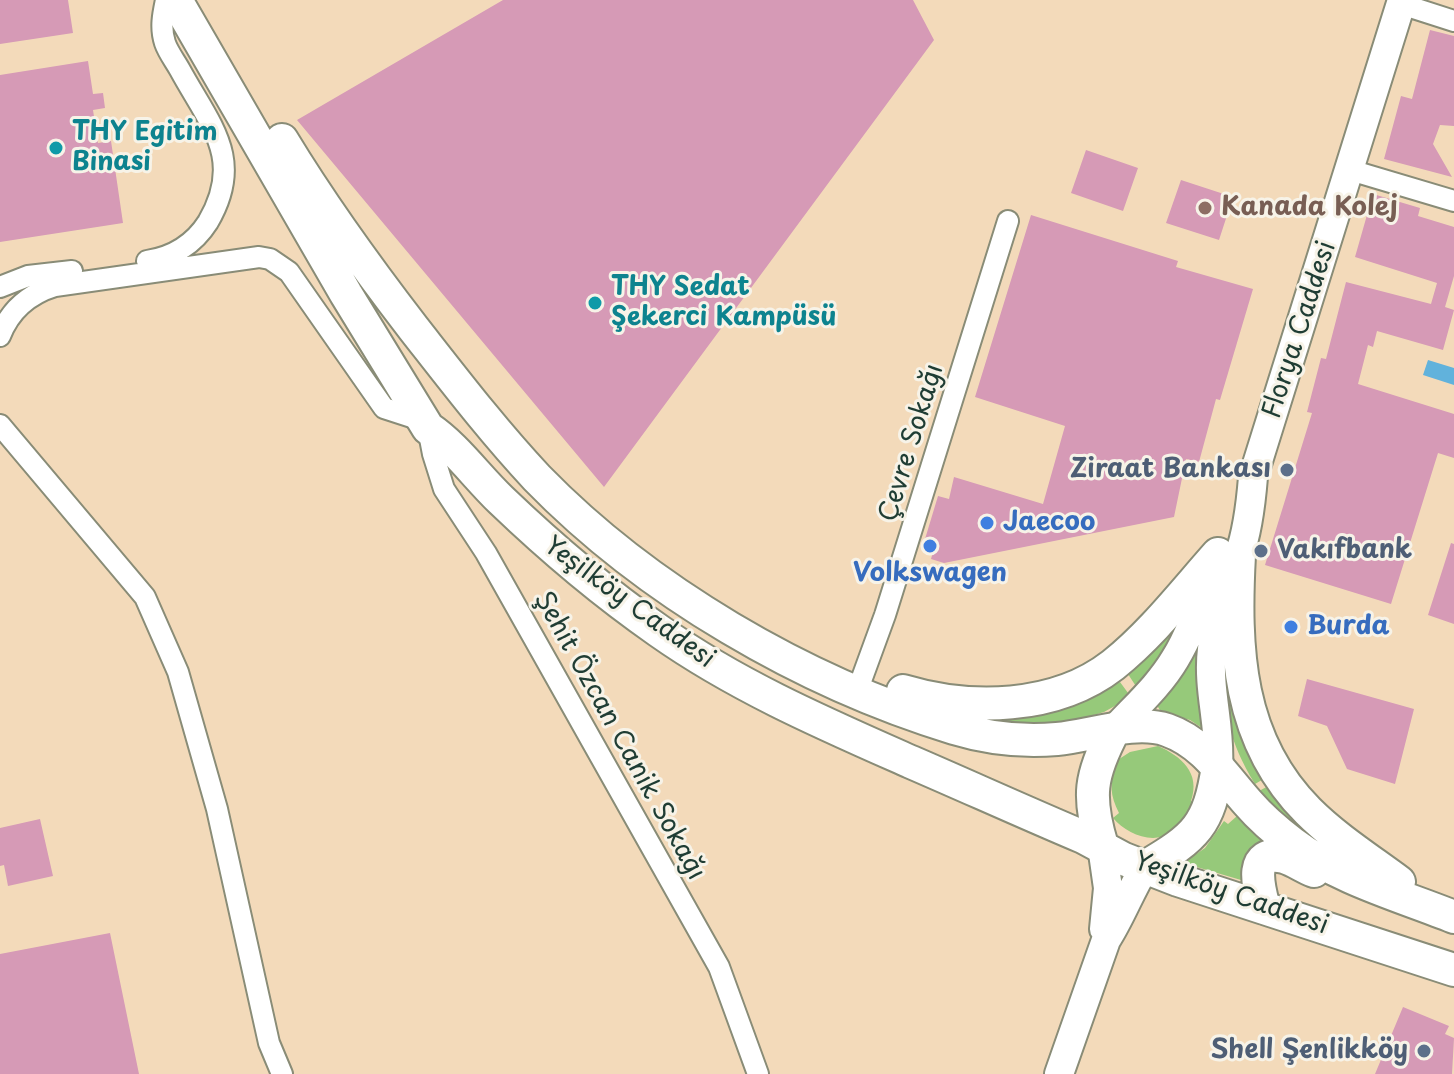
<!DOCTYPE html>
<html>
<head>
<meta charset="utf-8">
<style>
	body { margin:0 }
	canvas { display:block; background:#f3daba }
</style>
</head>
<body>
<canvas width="1454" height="1074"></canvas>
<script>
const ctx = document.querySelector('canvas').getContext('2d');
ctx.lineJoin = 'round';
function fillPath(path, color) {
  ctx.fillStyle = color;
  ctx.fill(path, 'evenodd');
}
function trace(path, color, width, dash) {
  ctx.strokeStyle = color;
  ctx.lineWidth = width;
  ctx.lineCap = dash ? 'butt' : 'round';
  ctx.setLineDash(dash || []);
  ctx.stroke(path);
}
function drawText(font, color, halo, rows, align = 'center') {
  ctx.font = font + ' "Playpen Sans",sans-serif';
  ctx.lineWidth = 6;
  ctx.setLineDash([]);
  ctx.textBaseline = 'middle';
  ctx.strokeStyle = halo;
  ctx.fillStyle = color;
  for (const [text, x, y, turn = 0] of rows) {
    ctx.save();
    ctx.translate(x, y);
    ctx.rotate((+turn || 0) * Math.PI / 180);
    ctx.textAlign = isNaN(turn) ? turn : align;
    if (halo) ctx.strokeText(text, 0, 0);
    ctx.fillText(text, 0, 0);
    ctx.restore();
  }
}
const green = new Path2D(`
	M1185,612L1183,629L1139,691L1128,674L1150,655Z
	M1207,612L1196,677L1205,730L1190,720L1161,712L1155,702Z
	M1219,664L1228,665L1267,777L1255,784C1228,740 1226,714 1219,664Z
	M1120,682L1131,697L1104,712L1070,722L1010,726L970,716C1028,718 1070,712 1120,682Z
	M1158,746C1181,756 1201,773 1191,801L1197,804C1190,813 1181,828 1171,833C1151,845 1126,833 1113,818L1119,813C1110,795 1109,783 1117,765L1113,763L1130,752Z
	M1272,784L1332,850L1288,821L1259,791Z
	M1237,816L1268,846L1243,869L1241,880L1183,863L1205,848L1224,821L1228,824Z`);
const water = new Path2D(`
	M1428,360L1454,368V385L1423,375Z`);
const building = new Path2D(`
	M0,0H68L73,33L0,44Z
	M503,0H913L934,40L604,487L297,120Z
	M1430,30L1454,36V126L1440,125L1433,144L1452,177L1384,159L1401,96L1412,99Z
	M88,61L93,94L103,93L105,108L93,110L98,143L111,141L123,223L0,242V75Z
	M1086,150L1138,168L1123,211L1071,193Z
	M1181,180L1233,197L1219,240L1166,223Z
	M1373,194L1420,208L1418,216L1454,227V276L1445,307L1454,310L1443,350L1377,331L1373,347L1368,345L1358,384L1454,414V458L1438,453L1391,604L1265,565L1312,413L1307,412L1321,358L1326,359L1346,282L1431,304L1437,283L1355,257Z
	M1031,215L1178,261L1176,267L1253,289L1220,400L1216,399L1199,462L1186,459L1174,517L944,563L931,559L933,552L922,549L938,496L949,499L954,477L1043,504L1065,426L975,397Z
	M1451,543L1454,544V624L1428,615Z
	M1307,679L1414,709L1395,784L1347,769L1327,726L1298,716Z
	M40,819L53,876L8,886L4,865L0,866V828Z
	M110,933L139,1074H0V954Z
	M1403,1007L1449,1026L1445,1034L1454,1038L1452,1074H1375Z`);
const minor = new Path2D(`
	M1401,4L1454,21
	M1350,170L1454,201
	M147,261C173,257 194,244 208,222C245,159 210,125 180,70C175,61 168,52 165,43C160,28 163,14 166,0
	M0,287L28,276L72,271
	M0,336C10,310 29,294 55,286L259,257L270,259L289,272L384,408L424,421
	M0,425L145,597L178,672L217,809L269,1043L282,1074
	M428,428L433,454L444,489L486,553L719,967L758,1074
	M862,678L885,615L1008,221`);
const secondary = new Path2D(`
	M1114,730C1135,707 1159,686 1175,659C1193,630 1203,594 1215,562
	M1218,766C1221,727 1207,689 1212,649C1216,616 1228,586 1239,555C1248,531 1251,502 1253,477L1402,0
	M1102,846L1108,888L1104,929
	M1059,1074L1106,940C1121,917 1130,891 1145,867`);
const trunk = new Path2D(`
	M176,0L346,294L428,428C456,447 476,476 501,500C550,547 603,592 659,631C737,686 825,724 911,762C969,787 1026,813 1083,837L1124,859L1178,880L1454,970
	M282,140C322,206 367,268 414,329C454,380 493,431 537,478C647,591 803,682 954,728C987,738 1023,742 1057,739C1090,736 1135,719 1167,730C1204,743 1223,775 1248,803C1261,818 1276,831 1292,843C1339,879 1399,895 1454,917
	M1239,555C1234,648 1237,740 1308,811C1335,838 1368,859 1399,882
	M903,691C970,711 1055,710 1113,665C1152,634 1185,591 1218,554
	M1102,846C1087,797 1090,775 1114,730
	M1145,867C1196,837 1209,826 1218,766
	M1264,908C1259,889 1247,848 1284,857C1294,860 1304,867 1314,871`);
const markers = [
	[56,148,8,"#0f9aa8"],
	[1205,208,8,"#8d6e63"],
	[595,303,8,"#0f9aa8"],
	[1287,470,8,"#5c6f8a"],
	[987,523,8,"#3f7fe0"],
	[930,546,8,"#3f7fe0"],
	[1261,551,8,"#5c6f8a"],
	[1291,627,8,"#3f7fe0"],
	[1424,1051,8,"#5c6f8a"]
];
const cultureNames = [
	["THY Egitim",72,133],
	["Binasi",72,163],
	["THY Sedat",611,288],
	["Şekerci Kampüsü",611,318]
];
const educationNames = [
	["Kanada Kolej",1221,208]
];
const streetNames = [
	["Florya Caddesi",1300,330,-72],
	["Çevre Sokağı",912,443,-73],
	["Yeşilköy Caddesi",629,603,36],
	["Şehit Özcan Canik Sokağı",619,736,61],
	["Yeşilköy Caddesi",1231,894,19]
];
const serviceNames = [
	["Ziraat Bankası",1271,470],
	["Vakıfbank",1277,551,"left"],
	["Shell Şenlikköy",1408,1051]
];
const shopNames = [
	["Jaecoo",1003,523],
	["Volkswagen",930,574,"center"],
	["Burda",1307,627]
];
fillPath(green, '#96c97a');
fillPath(water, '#61b2dc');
fillPath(building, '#d69ab6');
trace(minor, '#898c77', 24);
trace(secondary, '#898c77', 32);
trace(trunk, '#898c77', 36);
trace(minor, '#fff', 20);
trace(secondary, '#fff', 28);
trace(trunk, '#fff', 32);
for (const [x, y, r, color] of markers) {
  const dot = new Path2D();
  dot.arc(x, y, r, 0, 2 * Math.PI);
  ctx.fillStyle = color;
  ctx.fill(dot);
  trace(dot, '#f7f3e8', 3);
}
drawText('bold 26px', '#0d838f', '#f7f3e8', cultureNames, 'left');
drawText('bold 26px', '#785e54', '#f7f3e8', educationNames, 'left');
drawText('26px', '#1f3d34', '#f7f3e8', streetNames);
drawText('bold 26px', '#4e5e75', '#f7f3e8', serviceNames, 'right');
drawText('bold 26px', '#366cbe', '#f7f3e8', shopNames, 'left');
</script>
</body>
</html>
